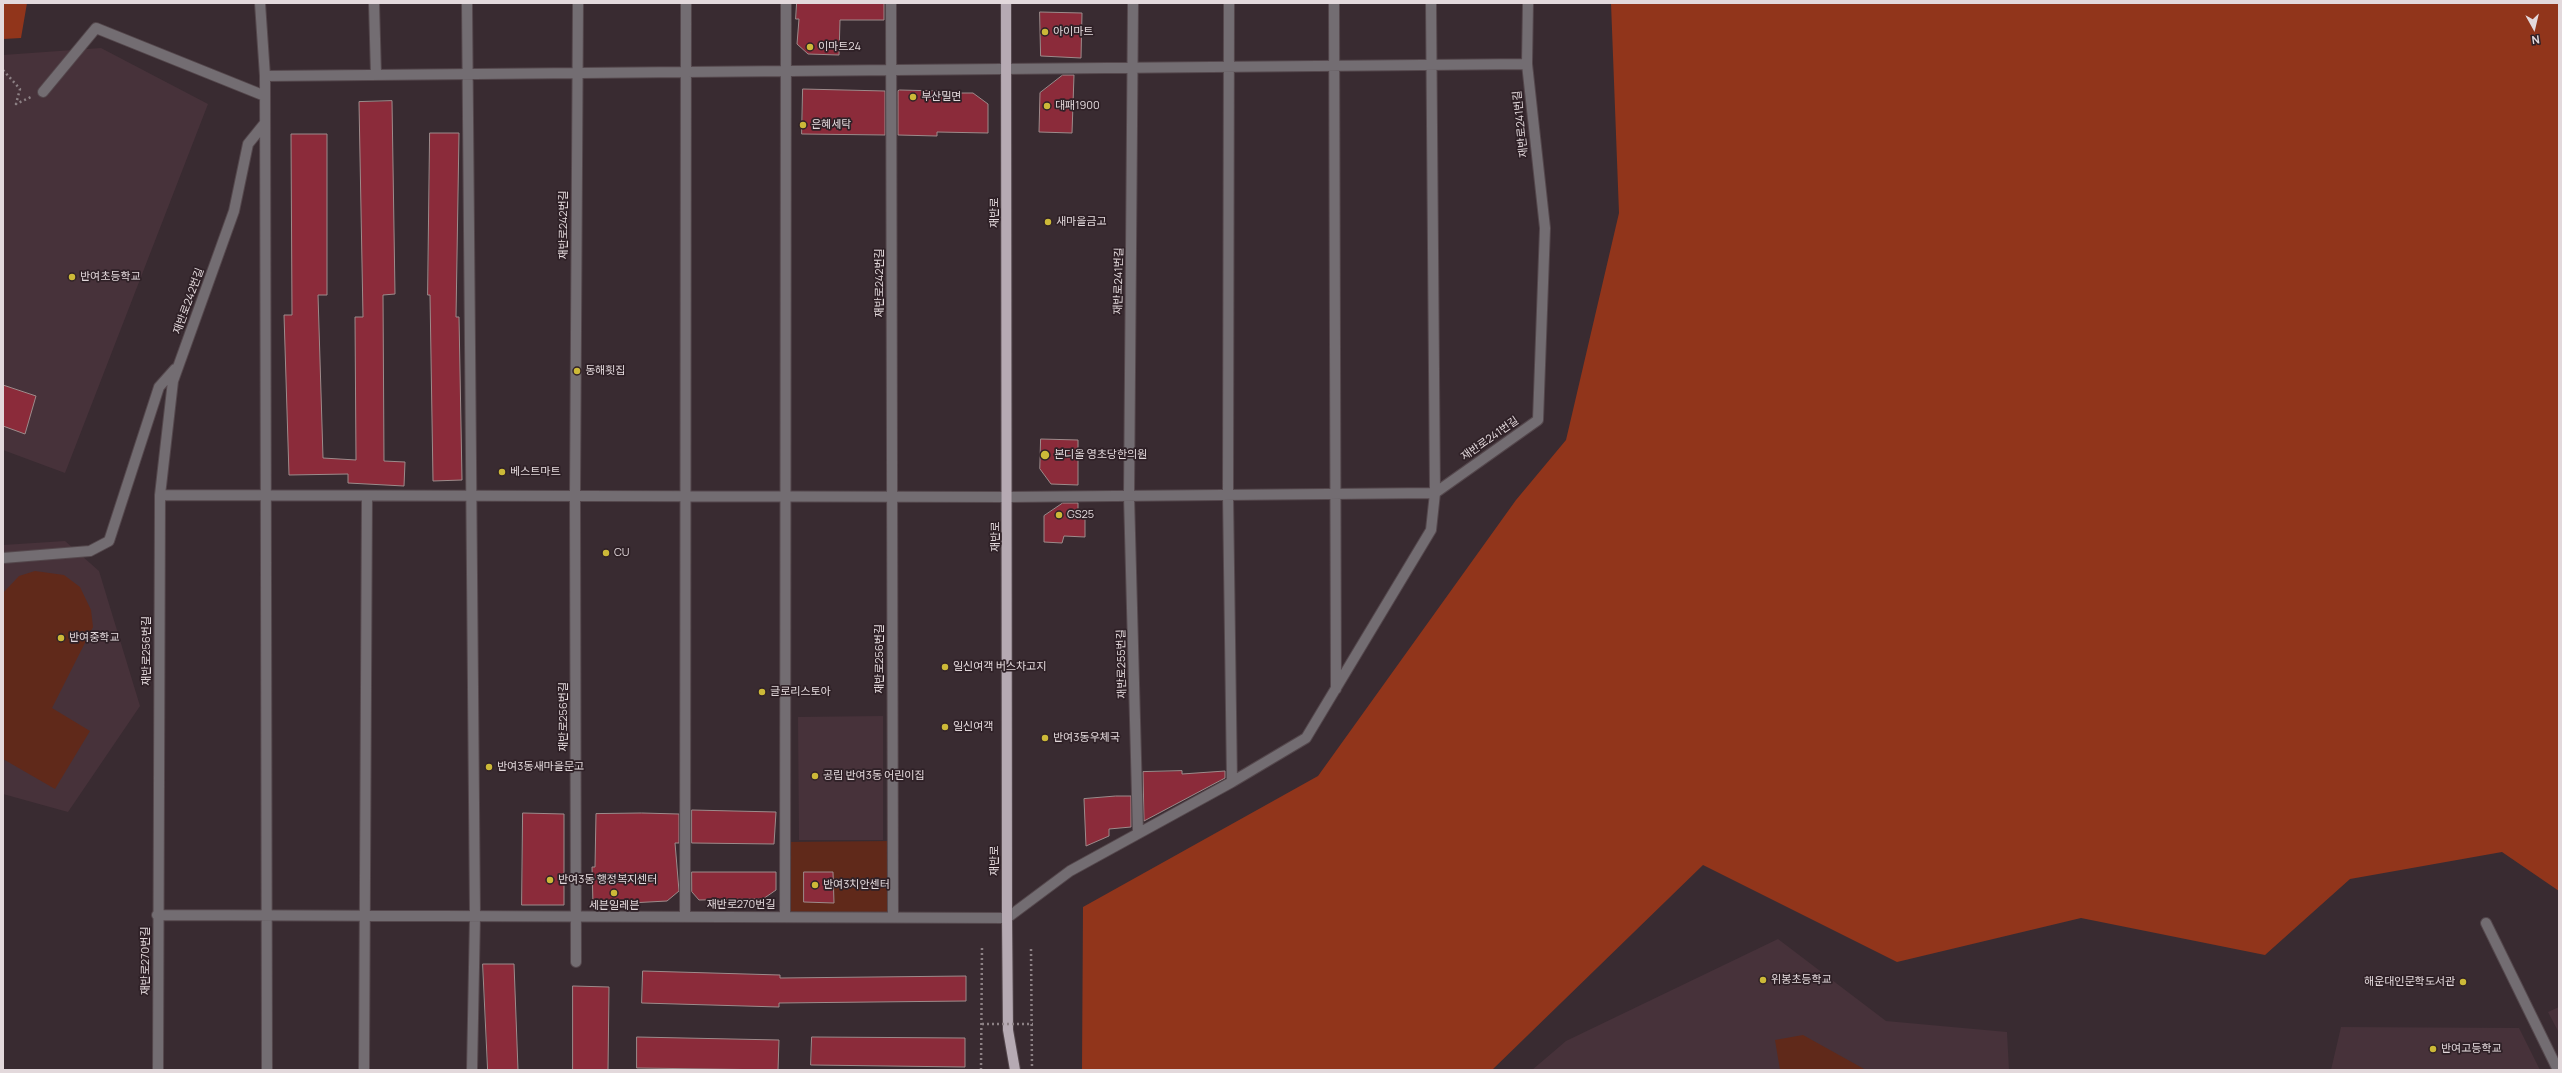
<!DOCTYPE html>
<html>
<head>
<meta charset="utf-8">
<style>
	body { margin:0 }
	#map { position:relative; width:2562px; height:1073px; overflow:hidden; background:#392b31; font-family:Manrope,sans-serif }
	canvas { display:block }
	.frame { position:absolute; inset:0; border:4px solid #e3d9dc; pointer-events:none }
	.north { position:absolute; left:2514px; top:8px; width:40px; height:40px; -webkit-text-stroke:3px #2f2127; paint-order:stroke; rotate:172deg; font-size:11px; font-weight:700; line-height:16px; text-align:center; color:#e3d9dc }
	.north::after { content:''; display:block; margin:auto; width:14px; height:18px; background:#e3d9dc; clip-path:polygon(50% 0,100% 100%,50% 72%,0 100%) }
</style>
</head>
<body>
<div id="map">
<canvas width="2562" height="1073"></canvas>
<div class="frame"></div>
<div class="north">N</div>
</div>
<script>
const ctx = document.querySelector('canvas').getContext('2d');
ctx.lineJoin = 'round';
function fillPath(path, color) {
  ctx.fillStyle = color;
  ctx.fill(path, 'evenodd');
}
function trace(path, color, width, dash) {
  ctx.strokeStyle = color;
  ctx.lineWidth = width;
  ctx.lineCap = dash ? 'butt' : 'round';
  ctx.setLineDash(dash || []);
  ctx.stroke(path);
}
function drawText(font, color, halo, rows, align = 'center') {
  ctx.font = font + ' Manrope,"Noto Sans KR",sans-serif';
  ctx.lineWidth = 3.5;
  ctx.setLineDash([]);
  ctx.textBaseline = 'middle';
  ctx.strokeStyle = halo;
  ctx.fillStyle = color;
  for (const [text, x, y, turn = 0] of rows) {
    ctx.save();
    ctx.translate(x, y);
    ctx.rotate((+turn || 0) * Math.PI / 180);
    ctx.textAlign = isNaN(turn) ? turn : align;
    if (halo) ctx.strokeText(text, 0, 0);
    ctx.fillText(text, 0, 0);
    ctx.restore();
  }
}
const built = new Path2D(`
	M101,48L208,104L65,473L3,450V55Z
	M65,541L99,571L140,706L68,812L3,794V545Z
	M883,716V840H799L798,717Z
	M1778,939L1886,1021L2007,1032L2009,1070H1532L1566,1041Z
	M2559,1007V1033L2548,1012Z
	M2341,1027L2519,1028L2540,1070H2331Z`);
const green = new Path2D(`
	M35,571L64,575L80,587L91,610L93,627L52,708L90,731L55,789L3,759V593L19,576Z
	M893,841V917H785V842Z
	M1803,1035L1866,1070H1780L1775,1040Z`);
const forest = new Path2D(`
	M3,3H27L21,38L3,39Z
	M1611,3H2559V891L2502,852L2350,879L2265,955L2081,918L1897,962L1703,865L1492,1070H1082L1083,907L1318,776L1516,500L1566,440L1619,213Z`);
const building = new Path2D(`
	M797,3H884V20H840L839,55L808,54L797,44L799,19H796Z
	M1040,12L1082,13L1081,58L1041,56Z
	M1063,75H1074L1072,133L1039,132L1040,93Z
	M803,89L885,91V135L802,134Z
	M900,90L938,91V93H973L988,104V133L937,132V136L898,135V91Z
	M392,101L395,294L383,295L384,461L405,462L404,486L348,483V474L289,475L284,315H292L291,134H327V295H318L323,458L356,460L355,317H363L359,102Z
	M430,133H459L456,317H459L462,480L433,481L430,295H428Z
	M3,385L36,396L25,434L3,426Z
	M1041,439L1078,440V485L1051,484L1040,469Z
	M1063,503H1078V511H1085V537L1064,536L1062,543L1044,542V516Z
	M1182,771V774L1225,771V778L1144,821L1143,772Z
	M1116,796H1131V827L1109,829V836L1086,846L1084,799Z
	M692,810L776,812L774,844L692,843Z
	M523,813L564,814V905H522Z
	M642,813L679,814V843H675L679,891L667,901L593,905L592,867H595L596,814Z
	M692,872H776V890L763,899L699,900L692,892Z
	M804,872H833L834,903L804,902Z
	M483,964H514L518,1070H488Z
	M643,971L780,975V978L966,976V1001L779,1003V1007L642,1003Z
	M573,986L609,987L608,1070H573Z
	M637,1037L779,1040L778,1070L637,1068Z
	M812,1037L965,1038V1067L811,1065Z`);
const path = new Path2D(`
	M3,70L20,89L16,104L31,97
	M1031,949L1032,1070
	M981,1070L982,947`);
const minor = new Path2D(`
	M260,3L265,76L267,1070
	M374,3L376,75
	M467,3L475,916L472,1070
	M891,3L893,917
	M1133,3L1129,496L1138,832
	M1229,3L1228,495L1232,782
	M1334,3L1336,689
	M265,76L1527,64
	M43,92L96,28L265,96
	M1435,493L1538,420L1545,228L1527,64L1528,3
	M160,495L1008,497L1435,493
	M3,558L90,551L109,541L159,387L175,369
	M157,915L1007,918L1070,871L1232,782L1306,738L1431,530L1435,493L1431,3
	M685,916L686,3
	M785,917L786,3
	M2486,923L2558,1070
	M576,962L575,496L578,3
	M158,1070L160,495L173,381L234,211L248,144L265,123
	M364,1070L367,496`);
const major = new Path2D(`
	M1006,3L1007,918L1008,1030L1015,1070`);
const pathBridge = new Path2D(`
	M982,1024H1033`);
const markers = [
	[1045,32,4,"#ccb938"],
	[810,47,4,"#ccb938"],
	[913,97,4,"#ccb938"],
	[1047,106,4,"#ccb938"],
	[803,125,4,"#ccb938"],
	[1048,222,4,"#ccb938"],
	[72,277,4,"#ccb938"],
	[577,371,4,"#ccb938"],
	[1045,455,5,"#ccb938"],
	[502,472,4,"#ccb938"],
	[1059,515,4,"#ccb938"],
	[606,553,4,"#ccb938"],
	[61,638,4,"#ccb938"],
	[945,667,4,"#ccb938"],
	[762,692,4,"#ccb938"],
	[945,727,4,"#ccb938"],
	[1045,738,4,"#ccb938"],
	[489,767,4,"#ccb938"],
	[815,776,4,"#ccb938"],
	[550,880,4,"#ccb938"],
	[815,885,4,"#ccb938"],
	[614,893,4,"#ccb938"],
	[1763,980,4,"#ccb938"],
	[2463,982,4,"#ccb938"],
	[2433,1049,4,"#ccb938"]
];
const poiNames = [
	["아이마트",1053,32],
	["이마트24",818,47],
	["부산밀면",921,97],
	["대패1900",1055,106],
	["은혜세탁",811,125],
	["새마을금고",1056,222],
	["반여초등학교",80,277],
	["동해횟집",585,371],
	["본디올 영초당한의원",1054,455],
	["베스트마트",510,472],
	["GS25",1067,515],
	["CU",614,553],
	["반여중학교",69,638],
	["일신여객 버스차고지",953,667],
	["글로리스토아",770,692],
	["일신여객",953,727],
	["반여3동우체국",1053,738],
	["반여3동새마을문고",497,767],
	["공립 반여3동 어린이집",823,776],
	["반여3동 행정복지센터",558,880],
	["반여3치안센터",823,885],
	["세븐일레븐",614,906,"center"],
	["위봉초등학교",1771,980],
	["해운대인문학도서관",2455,982,"right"],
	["반여고등학교",2441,1049]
];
const streetNames = [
	["재반로241번길",1521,124,-96],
	["재반로",995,213,-90],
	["재반로242번길",564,225,-90],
	["재반로241번길",1119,281,-89],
	["재반로242번길",880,283,-90],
	["재반로242번길",189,301,-70],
	["재반로241번길",1490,439,-35],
	["재반로",996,537,-90],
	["재반로256번길",147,651,-90],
	["재반로256번길",880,659,-90],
	["재반로255번길",1122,664,-91],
	["재반로256번길",564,717,-90],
	["재반로",995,861,-90],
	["재반로270번길",741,905],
	["재반로270번길",146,961,-90]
];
fillPath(built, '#47323a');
fillPath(green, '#60291a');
fillPath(forest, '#91351b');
fillPath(building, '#8b2b3a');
trace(building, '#9d8b8b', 1);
trace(minor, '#54474c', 12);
trace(major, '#54474c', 12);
trace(path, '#8c8084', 2.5, [2, 3]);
trace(minor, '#736d72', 10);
trace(major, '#b6aab3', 10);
trace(pathBridge, '#8c8084', 2.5, [2, 3]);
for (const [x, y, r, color] of markers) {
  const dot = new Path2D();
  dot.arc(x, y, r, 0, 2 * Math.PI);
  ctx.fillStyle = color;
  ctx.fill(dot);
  trace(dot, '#2f2127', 1.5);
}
drawText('11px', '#e3d9dc', '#2f2127', poiNames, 'left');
drawText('11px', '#e3d9dc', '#2f2127', streetNames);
</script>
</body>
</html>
